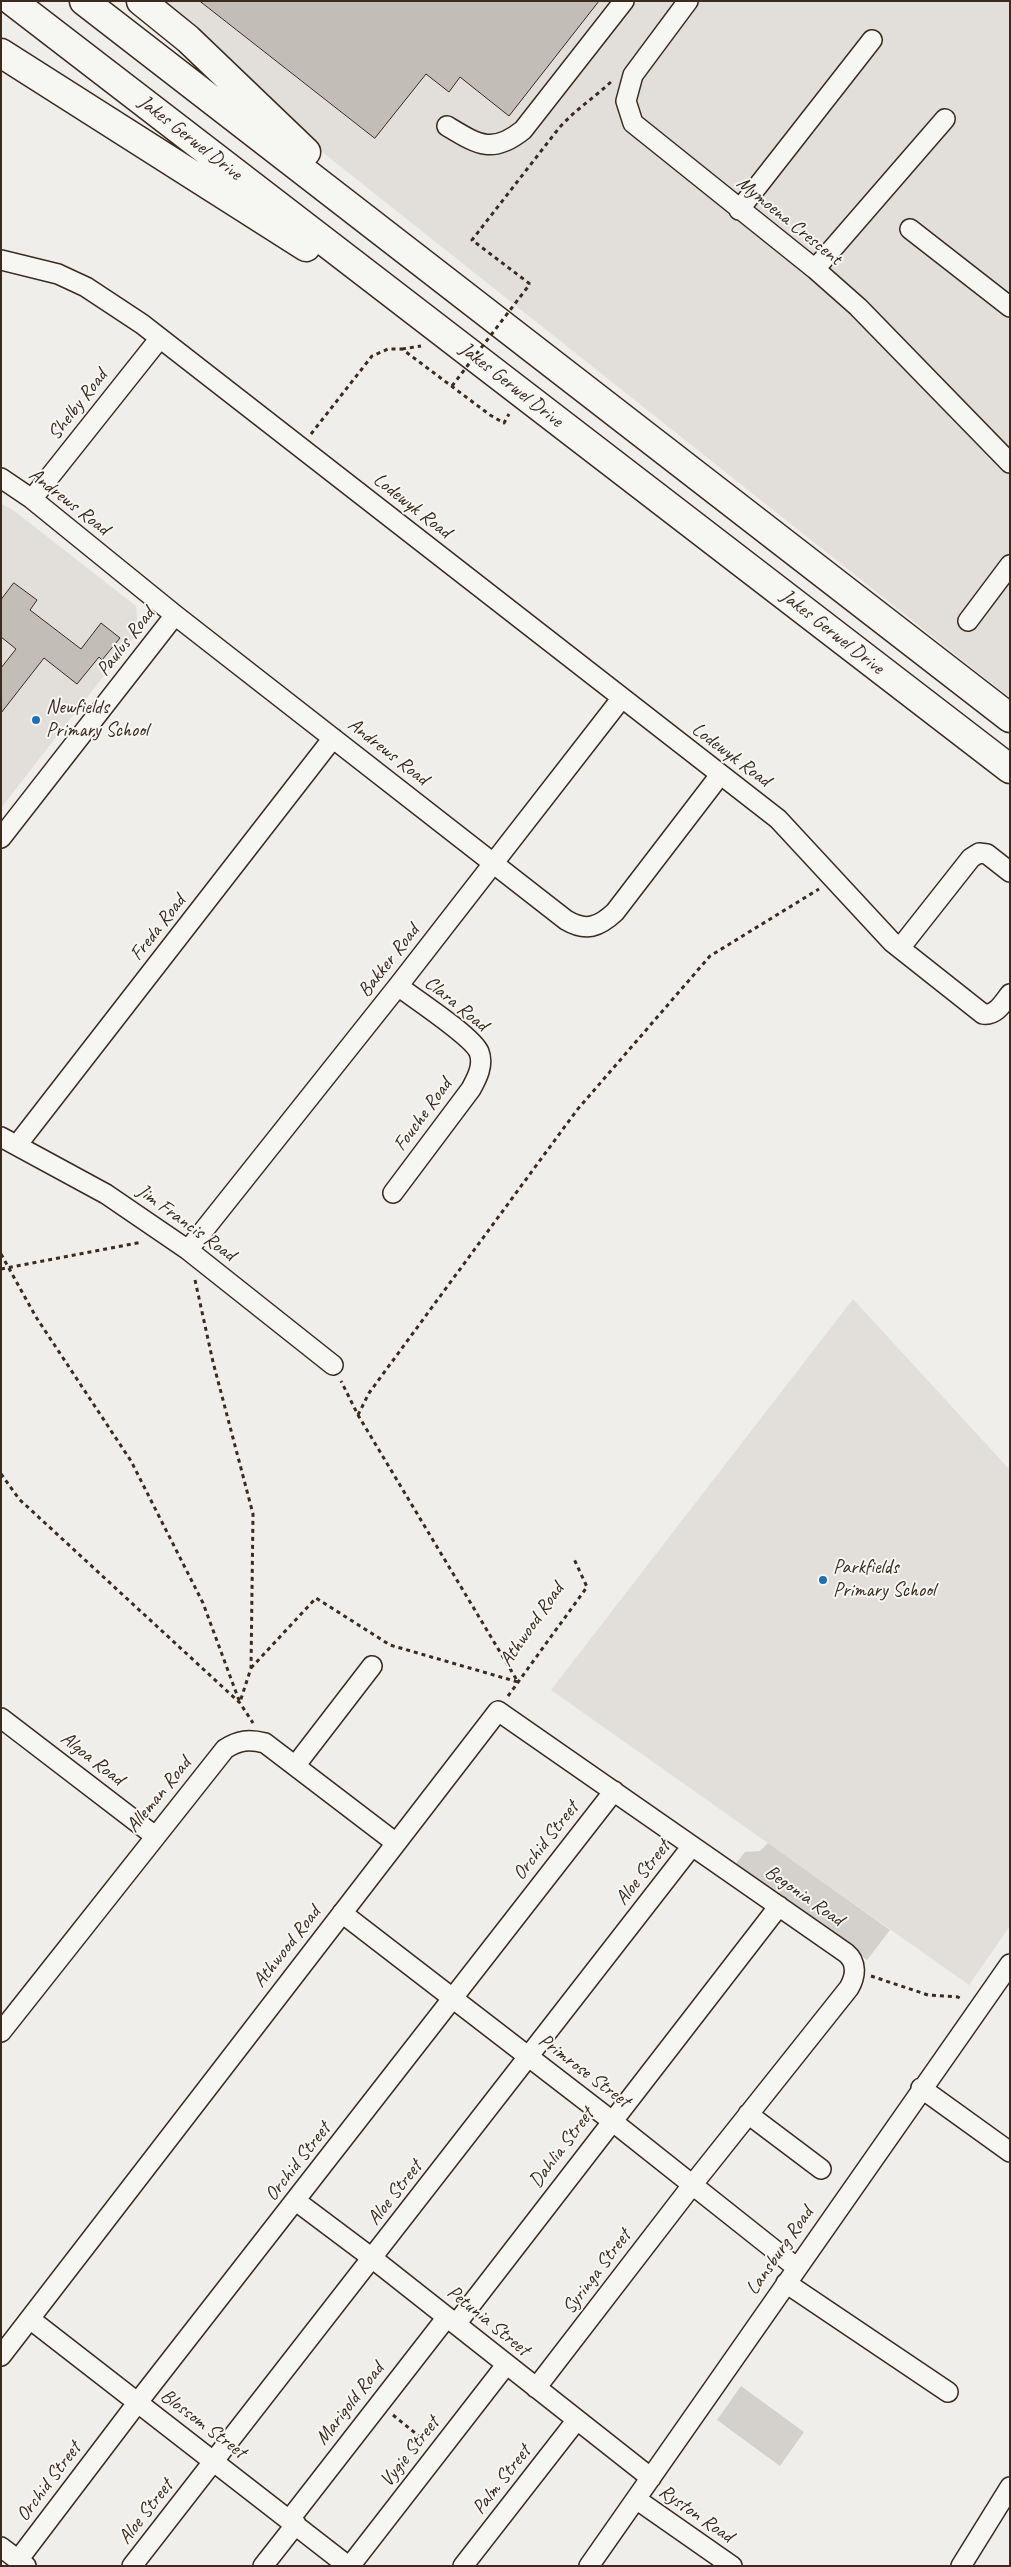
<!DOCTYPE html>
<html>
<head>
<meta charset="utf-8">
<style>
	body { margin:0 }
	#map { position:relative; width:1011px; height:2567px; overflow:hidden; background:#efeeea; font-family:Caveat,sans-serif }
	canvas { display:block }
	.frame { position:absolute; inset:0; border:2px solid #3b2a1e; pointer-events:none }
</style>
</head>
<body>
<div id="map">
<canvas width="1011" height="2567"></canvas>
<div class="frame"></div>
</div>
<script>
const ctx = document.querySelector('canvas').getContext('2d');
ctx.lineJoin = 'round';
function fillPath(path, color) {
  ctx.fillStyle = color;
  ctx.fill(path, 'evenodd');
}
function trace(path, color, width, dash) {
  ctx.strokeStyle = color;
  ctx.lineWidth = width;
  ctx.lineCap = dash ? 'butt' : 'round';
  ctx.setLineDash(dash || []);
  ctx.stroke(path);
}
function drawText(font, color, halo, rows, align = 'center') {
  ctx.font = font + ' Caveat,sans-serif';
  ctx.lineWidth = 4;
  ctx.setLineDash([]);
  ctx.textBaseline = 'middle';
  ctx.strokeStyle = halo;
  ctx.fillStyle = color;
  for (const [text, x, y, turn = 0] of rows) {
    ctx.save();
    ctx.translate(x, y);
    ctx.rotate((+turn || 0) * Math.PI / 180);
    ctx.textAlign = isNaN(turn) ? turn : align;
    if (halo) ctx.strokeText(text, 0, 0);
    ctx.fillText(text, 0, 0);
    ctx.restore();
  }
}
const built = new Path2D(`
	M132,1H1010V698Z
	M1,504L13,510L136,606L138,632L1,808Z
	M853,1299L1010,1470V1926L969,1985L551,1690Z`);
const green = new Path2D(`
	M768,1843L890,1930L867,1960L734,1866L745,1852L760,1851Z
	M741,2386L804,2432L780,2466L717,2420Z`);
const building = new Path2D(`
	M200,1H599L509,116L460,77L449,92L426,74L375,138Z
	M14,583L37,600L30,610L81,649L101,623L120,638L102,660L99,657L77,684L44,658L1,713V668L16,649L1,637V600Z`);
const path = new Path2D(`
	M530,284L472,240L559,128C575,110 595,97 612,81
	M402,349L421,346
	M311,434L372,356L388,349H402L490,415L504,423L509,414
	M1,1254L36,1317L131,1461L203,1603L240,1703
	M1,1269L142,1242
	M195,1280L213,1362L253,1514L251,1668L240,1702
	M358,1415L369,1393L577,1110L710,956L819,889
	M1,1474L19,1499L240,1703L253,1723
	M251,1668L316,1598L390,1645L518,1682L358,1415L341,1381
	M508,1696L587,1587L574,1559
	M871,1976L928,1995L958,1997L963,2000
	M393,2415L425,2441`);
const minor = new Path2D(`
	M688,1L633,75L626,101L633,123L815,269L858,307L1010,463
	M447,126C477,144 492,155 523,130L624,1
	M739,210L872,40
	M910,229L1010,307
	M1,260L58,274L86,287L142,324L778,819L892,942L983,1014C996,1016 1003,1003 1010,994
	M815,269L945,119
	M1,478L32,499L175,615L566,920C586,932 599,927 615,912L720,775
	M32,499L160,338
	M968,621L1010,565
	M1,838L175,615
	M900,948L971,858L979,853L987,854L1010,872
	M1,1137L106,1194L188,1250L333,1365
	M17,1145L333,738
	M393,1193L471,1089C477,1078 484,1065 479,1052C472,1036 415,999 398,986
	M188,1250L398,986L621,699
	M1,1718L155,1836
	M295,1766L372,1666
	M342,1913L612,2121L796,2267
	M1,2032L225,1749C239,1740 249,1739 265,1743L396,1843
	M921,2088L1010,2152
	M748,2114L821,2169
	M296,2201L372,2258L651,2478
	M786,2283L948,2392
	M30,2319L348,2566
	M456,2324L779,1906
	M1,2356L498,1711L846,1953C857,1962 856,1976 849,1988L693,2184L536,2388
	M636,2499L732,2566
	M290,2519L447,2317
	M1,2547L26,2566
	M18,2560L138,2402L614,1791
	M132,2566L692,1846
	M263,2566L296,2524
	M350,2566L506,2365
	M463,2566L576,2421
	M589,2566L1010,1964
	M961,2566L1010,2487`);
const highway = new Path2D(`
	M12,1L1010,769
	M84,1L1010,718
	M141,1L188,39L306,152
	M1,53L306,247`);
const pathBridge = new Path2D(`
	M452,386L530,284`);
const markers = [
	[36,720,5,"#1f6fb2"],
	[823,1580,5,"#1f6fb2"]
];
const streetNames = [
	["Jakes Gerwel Drive",190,138,38],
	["Mymoena Crescent",789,221,39],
	["Jakes Gerwel Drive",511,385,38],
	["Shelby Road",78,405,-52],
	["Andrews Road",69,502,38],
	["Lodewyk Road",412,506,38],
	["Jakes Gerwel Drive",832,632,38],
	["Paulus Road",126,642,-52],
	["Andrews Road",388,752,38],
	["Lodewyk Road",731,755,37],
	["Freda Road",158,928,-52],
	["Bakker Road",389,961,-52],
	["Clara Road",456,1004,39],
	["Fouche Road",423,1115,-54],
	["Jim Francis Road",186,1223,36],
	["Athwood Road",532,1625,-55],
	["Algoa Road",92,1759,38],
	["Alleman Road",159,1795,-51],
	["Orchid Street",546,1841,-52],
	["Aloe Street",643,1873,-52],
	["Begonia Road",804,1896,35],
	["Athwood Road",287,1947,-52],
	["Primrose Street",584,2071,37],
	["Dahlia Street",562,2148,-53],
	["Orchid Street",298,2162,-52],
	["Aloe Street",395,2193,-52],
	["Lansburg Road",780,2251,-55],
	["Syringa Street",597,2272,-53],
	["Petunia Street",488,2321,39],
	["Marigold Road",350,2404,-52],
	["Blossom Street",203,2424,37],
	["Vygie Street",410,2452,-52],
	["Palm Street",502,2480,-52],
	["Orchid Street",49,2482,-53],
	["Aloe Street",146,2512,-52],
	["Ryston Road",696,2514,35]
];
const poiNames = [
	["Newfields",46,708],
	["Primary School",46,731],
	["Parkfields",833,1568],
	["Primary School",833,1591]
];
fillPath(built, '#e2dfdb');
fillPath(green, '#d4d1cc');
fillPath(building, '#c2bdb7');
trace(building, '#3b2a1e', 1);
trace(minor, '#3b2a1e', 22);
trace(highway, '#3b2a1e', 31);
trace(path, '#3b2a1e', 3, [4, 4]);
trace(minor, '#f6f6f2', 19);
trace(highway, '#f6f6f2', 28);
trace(pathBridge, '#3b2a1e', 3, [4, 4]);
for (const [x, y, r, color] of markers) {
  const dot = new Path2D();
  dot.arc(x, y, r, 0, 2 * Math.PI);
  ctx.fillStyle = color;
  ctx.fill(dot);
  trace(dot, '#f6f6f2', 2);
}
drawText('20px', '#3b2a1e', '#f6f6f2', streetNames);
drawText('20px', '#3b2a1e', '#f6f6f2', poiNames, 'left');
</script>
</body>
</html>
